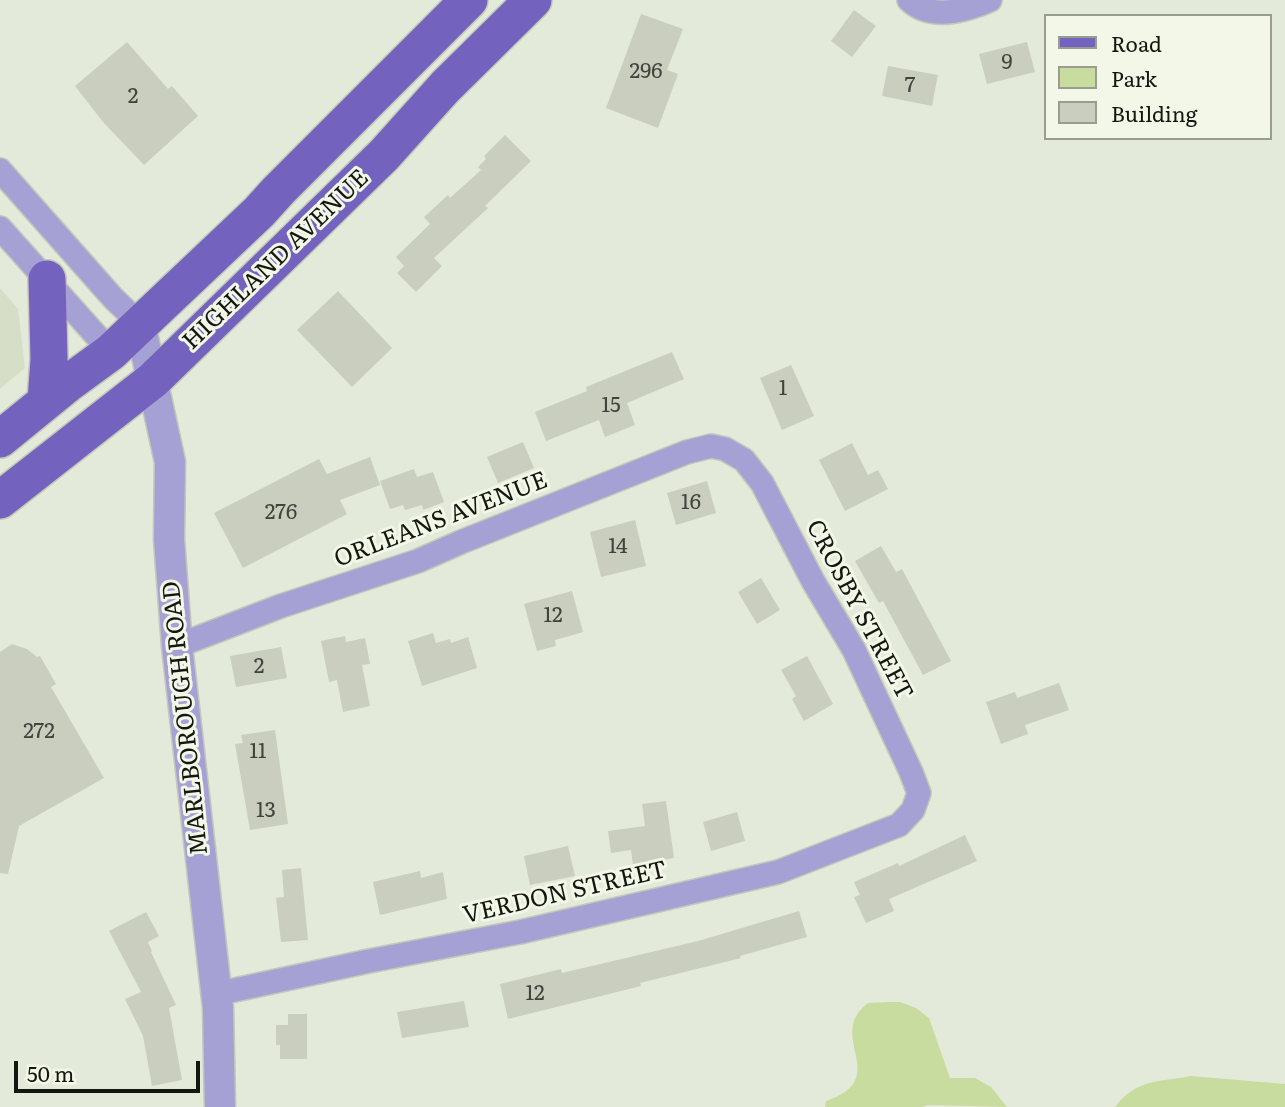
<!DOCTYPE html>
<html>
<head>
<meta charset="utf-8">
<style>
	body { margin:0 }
	#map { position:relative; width:1285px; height:1107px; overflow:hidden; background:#e4eada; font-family:Literata,serif }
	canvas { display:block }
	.legend { position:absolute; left:1044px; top:14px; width:228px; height:126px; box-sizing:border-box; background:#f2f7e7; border:2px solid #999d91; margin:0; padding:9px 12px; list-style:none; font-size:21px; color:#141610 }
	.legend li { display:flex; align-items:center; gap:14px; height:35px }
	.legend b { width:35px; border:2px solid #999d91 }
	.scale { position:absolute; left:14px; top:1061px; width:186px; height:32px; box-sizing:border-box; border:4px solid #141610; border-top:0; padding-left:9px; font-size:21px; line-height:24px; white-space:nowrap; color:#141610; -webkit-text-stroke:5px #f2f7e7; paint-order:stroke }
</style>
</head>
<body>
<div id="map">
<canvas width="1285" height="1107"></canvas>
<ul class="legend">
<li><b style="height:9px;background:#7362be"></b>Road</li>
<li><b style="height:19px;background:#c9dc9f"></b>Park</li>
<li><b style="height:19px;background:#c9cebf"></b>Building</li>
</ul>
<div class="scale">50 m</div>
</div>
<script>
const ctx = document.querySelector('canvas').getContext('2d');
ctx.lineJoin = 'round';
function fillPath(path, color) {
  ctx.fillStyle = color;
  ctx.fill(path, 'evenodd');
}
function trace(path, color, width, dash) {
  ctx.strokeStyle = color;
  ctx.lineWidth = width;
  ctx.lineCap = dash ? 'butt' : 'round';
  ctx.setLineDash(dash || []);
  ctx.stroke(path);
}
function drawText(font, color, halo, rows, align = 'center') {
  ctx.font = font + ' Literata,serif';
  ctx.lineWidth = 6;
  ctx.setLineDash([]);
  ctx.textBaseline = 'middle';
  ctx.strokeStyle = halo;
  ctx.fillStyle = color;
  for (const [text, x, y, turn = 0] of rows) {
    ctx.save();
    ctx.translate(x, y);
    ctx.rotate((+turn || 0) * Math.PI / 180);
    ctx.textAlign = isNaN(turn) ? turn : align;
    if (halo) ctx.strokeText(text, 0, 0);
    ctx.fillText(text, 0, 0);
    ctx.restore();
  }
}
const built = new Path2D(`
	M0,288L18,309L25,368L0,389Z`);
const green = new Path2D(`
	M889,1002H900L916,1008L929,1018L950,1078H975L991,1087L1007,1107L928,1105L923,1107H825L826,1101C894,1078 824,1036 868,1003Z
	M1191,1076L1285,1084V1107H1115C1136,1079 1159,1082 1191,1076Z`);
const building = new Path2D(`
	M854,10L876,26L852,57L831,41Z
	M641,14L683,29L667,70L678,74L658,128L606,108Z
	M127,42L168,89L172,86L198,116L144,165L103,122L75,86Z
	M1027,42L1035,72L987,84L979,54Z
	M888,66L938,75L932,106L882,96Z
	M505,135L531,161L485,206L488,208L434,258L442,266L416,292L397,273L404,266L396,257L430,224L424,217L448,195L450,198L481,170L478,167L486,159L484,156Z
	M338,291L392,348L352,387L297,330Z
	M672,352L684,379L627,403L635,425L605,437L599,420L546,441L535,412L587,391L586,387Z
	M791,365L814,416L782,430L760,378Z
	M523,442L534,468L498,483L487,457Z
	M852,443L868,475L878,470L888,489L845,511L819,460Z
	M370,457L380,485L340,500L347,514L243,568L214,513L319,459L327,474Z
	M414,469L417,477L433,472L444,502L423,510L422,505L405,510L403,505L390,509L380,481Z
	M707,481L716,513L676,525L667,493Z
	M635,520L646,566L601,577L590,532Z
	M881,546L896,572L902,569L951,661L923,675L883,601L879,603L855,561Z
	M761,578L780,610L757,624L738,592Z
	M572,591L583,632L555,640L556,646L537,651L524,604Z
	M433,633L436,643L450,639L451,643L468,637L477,668L422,686L408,641Z
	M345,636L346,642L365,638L370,664L362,665L370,706L343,712L337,680L329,682L321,641Z
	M12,644L27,649L37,657L40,656L56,684L51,687L104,778L19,826L8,874L0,873V652Z
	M281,647L287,678L236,687L230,656Z
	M807,656L833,704L804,721L792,699L796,696L781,670Z
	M1059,683L1069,710L1025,725L1028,734L1001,744L986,702L1015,692L1017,698Z
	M275,730L288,824L250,830L235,744L243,743L241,735Z
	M666,801L674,858L633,865L631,850L611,853L608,831L645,826L642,804Z
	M737,812L745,841L711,851L703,822Z
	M965,835L977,861L889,899L894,911L866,923L854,897L860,895L854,882L898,863L899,866Z
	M568,846L575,876L530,885L524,856Z
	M301,868L308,940L281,942L276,898L284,897L282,870Z
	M420,871L421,878L443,872L447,899L380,915L373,882Z
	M799,911L807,937L740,956L741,958L640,983L641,986L508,1019L500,984L561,969L562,973L698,941Z
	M146,912L159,936L148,942L152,951L151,952L176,1005L169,1008L182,1080L152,1086L143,1036L125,999L141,992L109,931Z
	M464,1001L469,1027L402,1038L397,1012Z
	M288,1014H307V1059H280V1045H276V1025H288Z`);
const minor = new Path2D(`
	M909,0C931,21 965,11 990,0
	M0,170L113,298L140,324
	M0,228L111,352
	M177,646L281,606L418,561L461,542L687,452L711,446L725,449L744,460L762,483L813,581L854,650L911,772L919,793L913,810L899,825L778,872L520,932L369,961L216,994`);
const tertiary = new Path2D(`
	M140,324L170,462L169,539L177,646L218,1008L220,1107`);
const primary = new Path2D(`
	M46,401L49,359L47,279
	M0,439L70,382L111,352L259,212L278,191L469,0
	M0,500L153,380L384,155L445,87L533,0`);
const numberNames = [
	["9",1007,63],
	["296",646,72],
	["7",910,86],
	["2",133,97],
	["1",783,389],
	["15",611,406],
	["16",691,503],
	["276",281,513],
	["14",618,547],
	["12",553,616],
	["2",259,667],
	["272",39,732],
	["11",258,752],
	["13",266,811],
	["12",535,994]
];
const streetNames = [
	["HIGHLAND AVENUE",276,260,-44],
	["ORLEANS AVENUE",441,520,-21],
	["CROSBY STREET",859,610,62],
	["MARLBOROUGH ROAD",186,718,-96],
	["VERDON STREET",565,893,-13]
];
fillPath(built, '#d6dec7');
fillPath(green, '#c9dc9f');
fillPath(building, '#c9cebf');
trace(minor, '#c3c8ba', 26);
trace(tertiary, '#c3c8ba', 33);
trace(primary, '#c3c8ba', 40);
trace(minor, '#a6a1d4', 23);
trace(tertiary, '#a6a1d4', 30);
trace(primary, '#7362be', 37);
drawText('21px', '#41443c', null, numberNames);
drawText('24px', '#141610', '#f2f7e7', streetNames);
</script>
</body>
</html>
